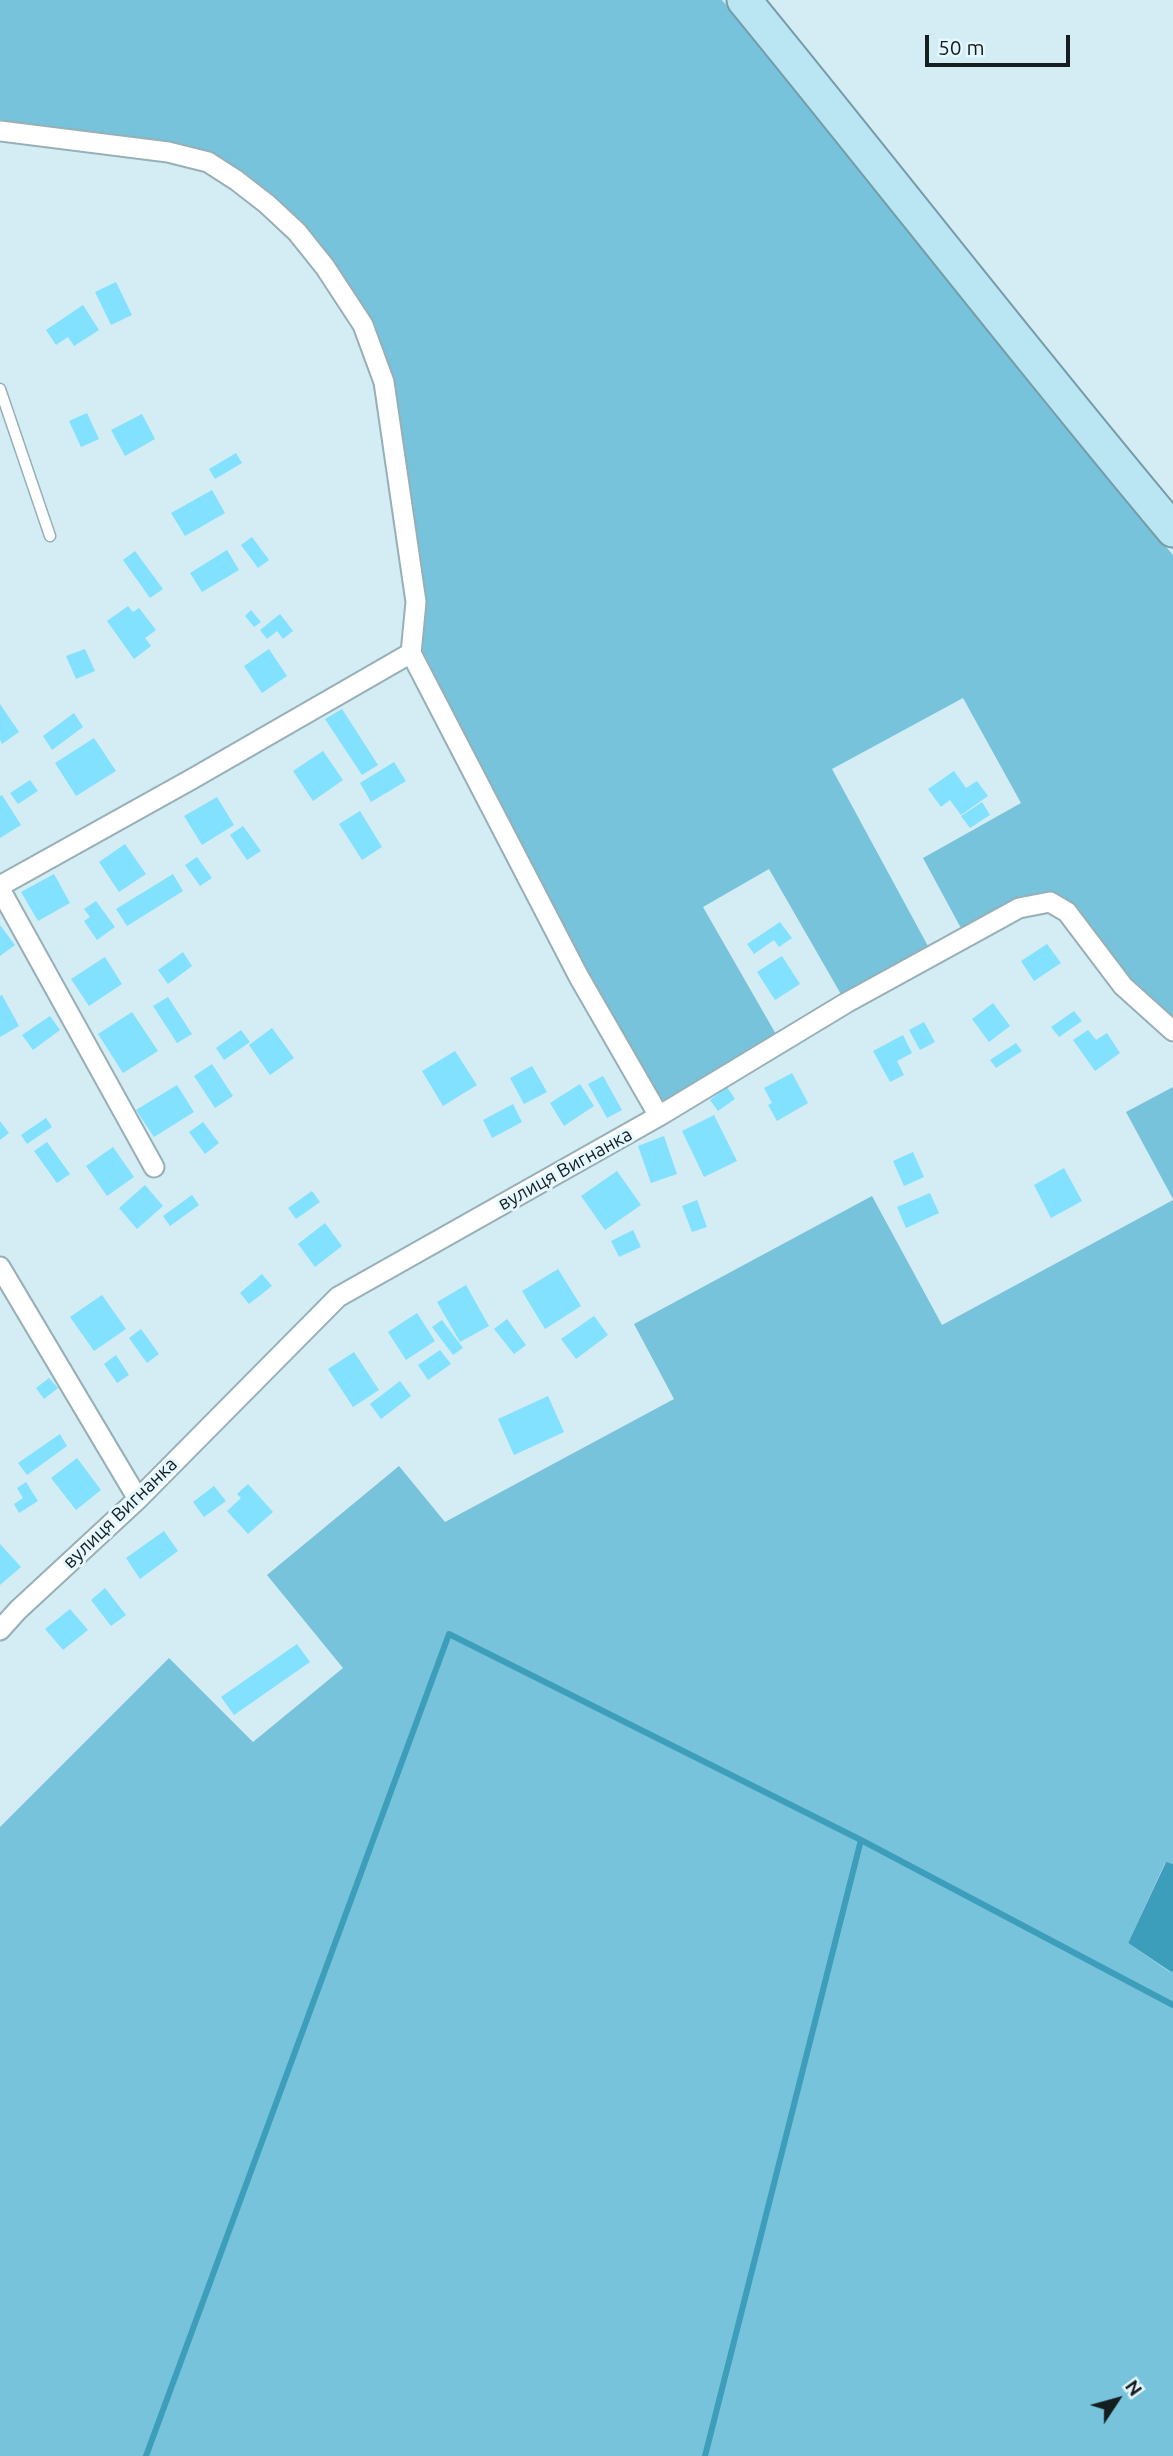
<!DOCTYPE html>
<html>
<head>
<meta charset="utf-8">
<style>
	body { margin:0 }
	#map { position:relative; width:1173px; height:2456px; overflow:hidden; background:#d4ecf4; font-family:Ubuntu,sans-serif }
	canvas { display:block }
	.north { position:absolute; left:1082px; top:2365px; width:70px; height:70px; -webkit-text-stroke:5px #e5f8ff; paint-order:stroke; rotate:54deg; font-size:19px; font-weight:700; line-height:28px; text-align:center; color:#141d20 }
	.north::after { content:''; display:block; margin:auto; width:24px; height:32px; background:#141d20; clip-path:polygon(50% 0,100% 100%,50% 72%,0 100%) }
	.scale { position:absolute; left:925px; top:35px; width:145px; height:32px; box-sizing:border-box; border:4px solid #141d20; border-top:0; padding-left:9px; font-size:21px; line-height:24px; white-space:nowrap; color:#141d20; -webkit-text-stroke:5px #e5f8ff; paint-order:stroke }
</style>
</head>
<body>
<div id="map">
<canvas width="1173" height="2456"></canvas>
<div class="north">N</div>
<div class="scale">50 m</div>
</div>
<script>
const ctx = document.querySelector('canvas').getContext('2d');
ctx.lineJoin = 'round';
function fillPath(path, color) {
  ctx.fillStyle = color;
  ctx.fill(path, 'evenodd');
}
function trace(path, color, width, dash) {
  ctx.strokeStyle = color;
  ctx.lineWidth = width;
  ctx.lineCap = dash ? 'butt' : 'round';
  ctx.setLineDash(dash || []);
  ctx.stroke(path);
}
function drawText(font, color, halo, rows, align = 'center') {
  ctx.font = font + ' Ubuntu,sans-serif';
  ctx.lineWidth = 6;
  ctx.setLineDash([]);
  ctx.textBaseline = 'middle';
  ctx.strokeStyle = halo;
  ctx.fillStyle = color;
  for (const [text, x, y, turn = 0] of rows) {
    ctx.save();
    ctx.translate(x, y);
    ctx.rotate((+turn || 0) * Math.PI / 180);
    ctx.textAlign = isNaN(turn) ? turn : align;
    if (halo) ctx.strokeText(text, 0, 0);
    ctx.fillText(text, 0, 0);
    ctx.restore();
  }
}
const green = new Path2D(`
	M0,0H722L845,150L1045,403L1173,555V1020L1129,981L1072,906L962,930L923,858L1021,803L963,698L832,769L929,948L842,996L769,869L703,907L777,1036L662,1105L585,974L418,652L369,322L240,174L0,124Z
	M1173,1087V1199L1126,1112Z
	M872,1196L942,1325L1173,1200V1864L1165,1863L1128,1943L1170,1972L1173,1971V2456H0V1827L169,1658L253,1742L343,1668L267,1575L399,1466L445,1522L674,1399L634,1324Z`);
const water = new Path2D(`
	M1166,1862L1173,1864V1971L1171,1972L1128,1943Z`);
const stream = new Path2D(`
	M146,2456L449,1634L861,1840L1173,2005
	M705,2456L861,1840`);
const building = new Path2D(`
	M116,282L132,315L111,325L95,292Z
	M83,305L99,330L74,346L68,337L56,345L46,330Z
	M87,413L99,439L81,447L69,421Z
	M142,414L155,439L125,456L111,430Z
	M236,453L242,463L215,479L209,469Z
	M212,490L225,513L185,536L171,513Z
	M252,537L269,560L258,568L241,545Z
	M227,550L239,570L202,592L190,573Z
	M135,551L163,589L150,598L123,560Z
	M128,606L133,612L139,608L156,630L145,638L151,646L134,659L107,621Z
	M251,610L261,622L254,627L245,616Z
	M280,614L293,631L283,639L277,631L267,639L260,630Z
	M85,649L95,671L76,679L66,656Z
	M269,649L287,676L262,693L244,666Z
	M0,704L19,732L2,744L0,740Z
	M342,709L378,765L362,775L325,719Z
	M74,713L83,727L52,750L43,736Z
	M94,738L116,771L76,796L55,763Z
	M323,751L343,780L313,801L293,771Z
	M394,762L406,781L371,802L360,783Z
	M954,771L966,788L977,781L988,796L961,815L950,800L941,807L928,789Z
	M30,780L38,791L18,804L10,793Z
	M2,795L21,825L0,838V796Z
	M217,797L234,825L202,845L184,816Z
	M982,802L990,815L970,828L961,816Z
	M360,811L382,847L362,860L339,824Z
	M243,826L261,851L247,860L230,835Z
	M125,844L146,874L119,892L99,862Z
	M197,857L212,878L200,886L185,865Z
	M54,874L70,903L38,921L21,892Z
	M173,874L183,891L127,926L116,909Z
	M96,901L115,927L97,940L84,921L90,917L84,909Z
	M780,922L792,938L779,947L774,940L754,954L747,944Z
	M0,925L15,945L0,956Z
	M1047,944L1061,963L1034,981L1021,961Z
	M183,952L192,966L168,984L158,970Z
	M782,956L800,984L775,1000L757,972Z
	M105,957L122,984L89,1006L71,979Z
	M2,995L19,1026L0,1037V996Z
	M168,997L192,1034L177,1043L153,1006Z
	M993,1003L1010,1026L989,1042L972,1019Z
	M1074,1011L1082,1021L1059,1037L1051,1027Z
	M132,1012L158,1051L123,1073L98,1034Z
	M50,1016L60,1030L33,1050L22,1035Z
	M924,1022L935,1042L920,1050L909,1030Z
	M272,1028L294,1058L270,1075L249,1045Z
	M241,1030L250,1042L224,1060L216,1048Z
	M1088,1030L1096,1040L1107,1033L1120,1053L1095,1071L1073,1040Z
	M903,1035L912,1053L897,1061L904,1075L890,1082L873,1051Z
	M1016,1043L1022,1051L996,1068L990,1060Z
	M455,1051L477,1085L443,1106L422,1071Z
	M212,1064L233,1096L215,1108L194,1076Z
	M532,1066L547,1092L524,1104L510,1078Z
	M792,1073L808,1103L777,1121L768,1105L772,1103L764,1088Z
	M603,1076L622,1110L607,1118L588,1084Z
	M580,1084L594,1106L564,1126L550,1103Z
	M177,1085L194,1112L154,1137L136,1110Z
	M727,1087L735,1099L718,1111L710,1100Z
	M513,1104L522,1122L492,1138L483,1120Z
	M714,1115L737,1161L704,1177L682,1131Z
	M46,1118L52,1127L27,1144L21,1135Z
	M0,1121L9,1133L0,1140Z
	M203,1122L219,1143L205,1154L189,1132Z
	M664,1136L677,1174L651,1183L638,1146Z
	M47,1142L70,1174L57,1183L34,1151Z
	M113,1147L134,1177L107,1196L86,1166Z
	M913,1152L924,1177L904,1186L893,1161Z
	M1064,1168L1082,1201L1051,1218L1034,1185Z
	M617,1171L641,1205L605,1230L581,1196Z
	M145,1185L163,1206L137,1229L119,1208Z
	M312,1191L320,1202L296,1219L288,1208Z
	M930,1193L939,1213L906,1228L897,1207Z
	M192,1195L199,1205L170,1226L163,1216Z
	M697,1200L707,1227L692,1232L682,1206Z
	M325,1223L342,1246L315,1267L298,1244Z
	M633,1230L641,1247L619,1257L611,1241Z
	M558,1269L581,1306L545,1329L522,1291Z
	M262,1274L272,1286L249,1304L240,1293Z
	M466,1285L489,1326L460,1342L437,1302Z
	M102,1295L126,1329L94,1351L70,1317Z
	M417,1313L435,1341L406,1360L388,1332Z
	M594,1316L608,1335L576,1359L561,1339Z
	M507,1319L526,1345L514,1354L494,1329Z
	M442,1320L463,1348L453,1355L432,1327Z
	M141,1329L159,1354L147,1363L129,1338Z
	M440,1350L451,1364L428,1380L418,1365Z
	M354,1352L379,1390L353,1407L328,1369Z
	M116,1355L129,1375L117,1383L104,1364Z
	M49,1378L58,1388L44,1399L36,1388Z
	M400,1381L411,1396L381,1419L370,1404Z
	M548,1396L564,1432L514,1455L498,1419Z
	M60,1434L67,1446L27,1475L18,1463Z
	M77,1458L101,1490L76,1510L51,1478Z
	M26,1482L38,1501L19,1513L14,1504L23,1498L17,1488Z
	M248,1484L273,1512L248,1534L227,1511L241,1498L237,1494Z
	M214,1486L226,1501L204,1517L193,1502Z
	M164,1531L178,1551L140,1579L126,1558Z
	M0,1544L21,1567L0,1585Z
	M105,1588L126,1615L111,1626L91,1600Z
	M70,1609L88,1630L63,1650L45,1629Z
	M297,1644L310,1662L234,1715L221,1697Z`);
const service = new Path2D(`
	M0,389L50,536`);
const minor = new Path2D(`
	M0,131L168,152L208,162L236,180L267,204L297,232L325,267L363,325L384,382L416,602L411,653L579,977L659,1116
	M0,886L192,779L411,653
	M0,889L154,1167
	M0,1267L138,1499
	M0,1630L18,1610L138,1499L338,1297L659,1116L846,1003L1019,908L1050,902L1067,912L1123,986L1173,1031`);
const trunk = new Path2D(`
	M744,0C888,176 1027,356 1173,530`);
const streetNames = [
	["вулиця Вигнанка",565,1169,-29],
	["вулиця Вигнанка",120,1513,-44]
];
fillPath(green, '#76c3db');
fillPath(water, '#3c9eba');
trace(stream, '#3c9eba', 6);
fillPath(building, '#82e1fe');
trace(service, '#97afb6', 13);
trace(minor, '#97afb6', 23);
trace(trunk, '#759ca8', 37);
trace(service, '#fff', 10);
trace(minor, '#fff', 19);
trace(trunk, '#bae6f4', 33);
drawText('19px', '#141d20', '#e5f8ff', streetNames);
</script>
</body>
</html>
